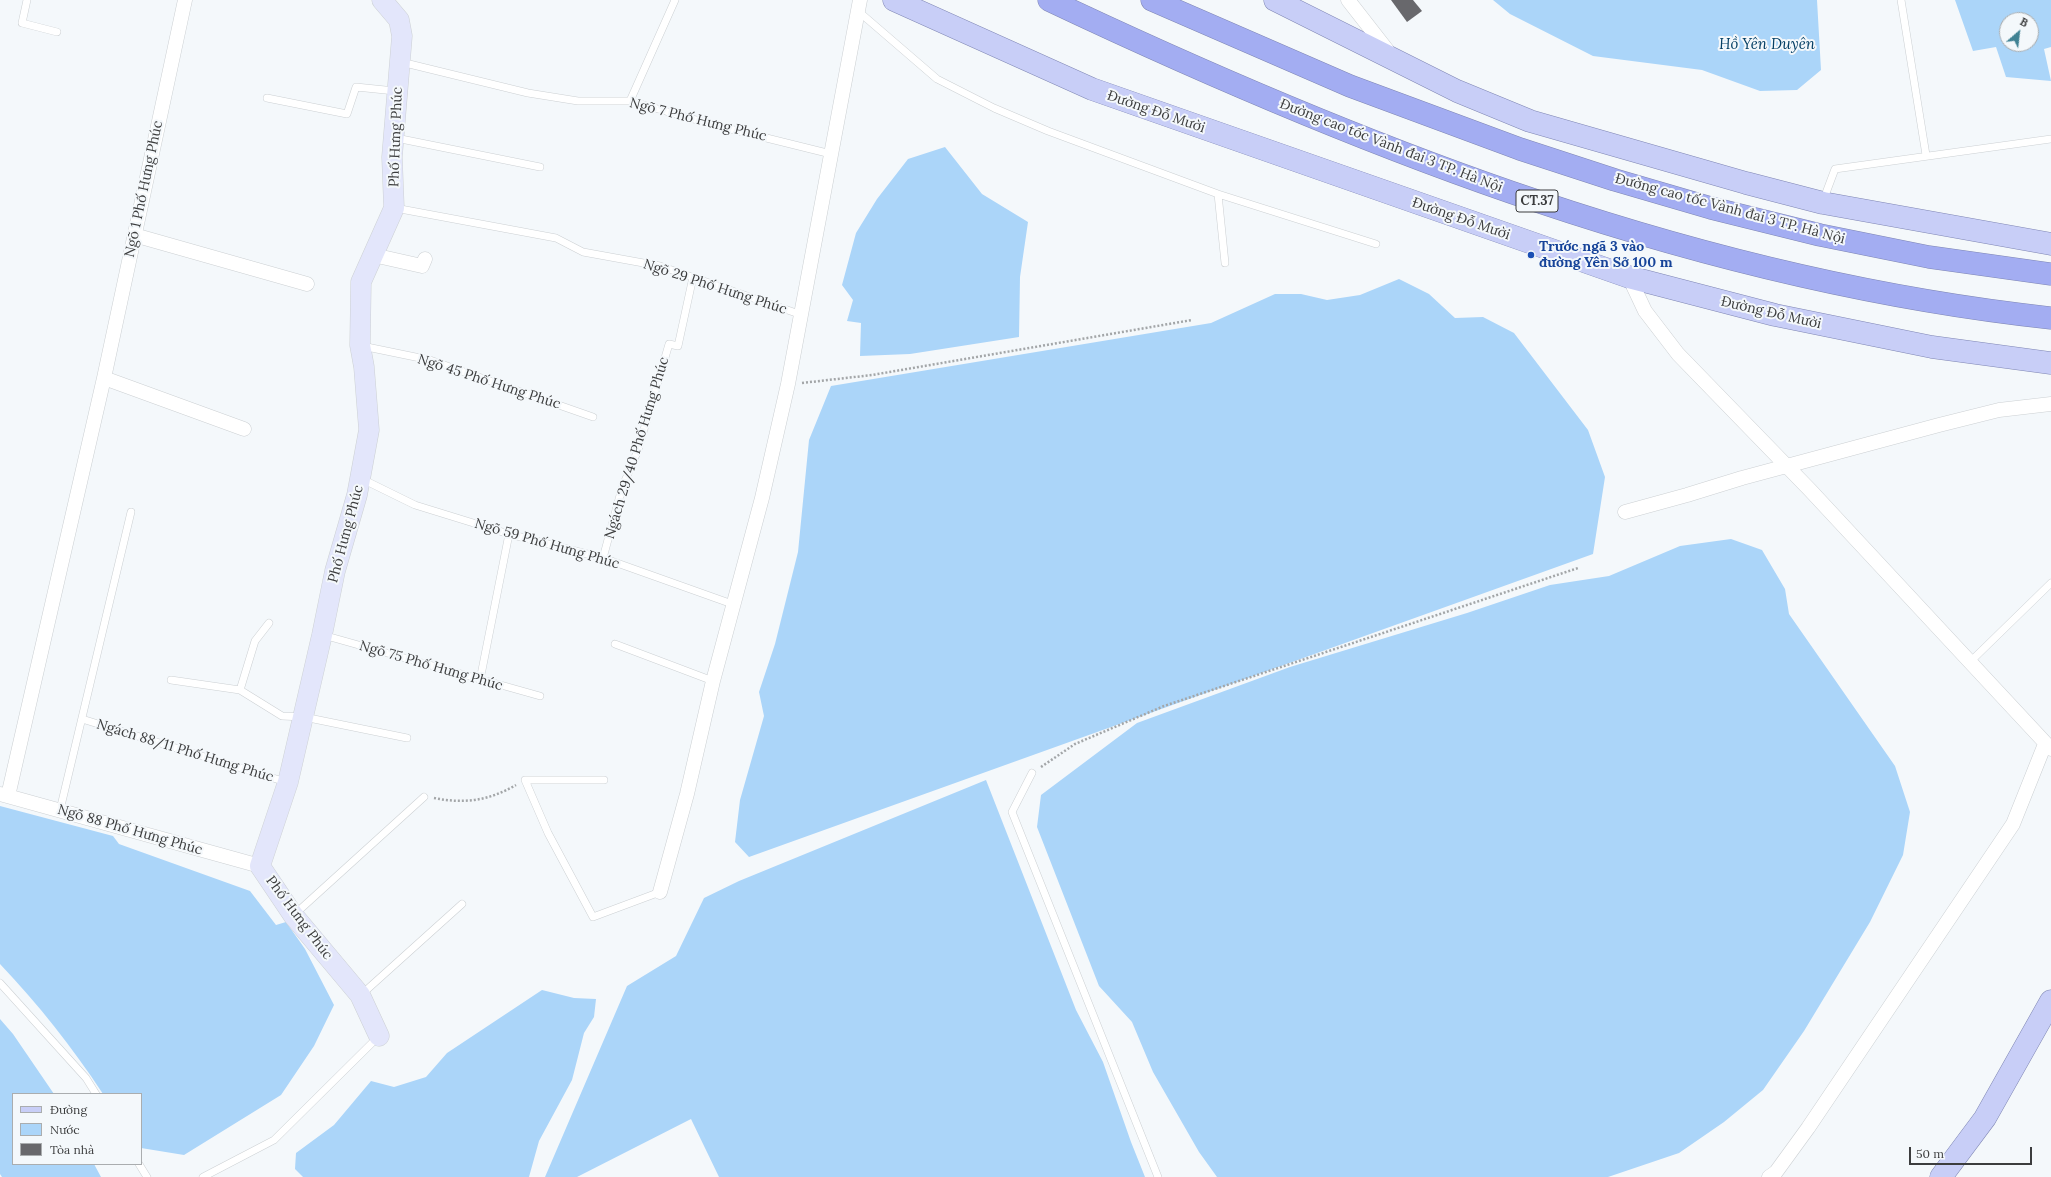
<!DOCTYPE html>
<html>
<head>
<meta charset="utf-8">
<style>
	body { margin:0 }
	#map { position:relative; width:2051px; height:1177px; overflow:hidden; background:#f4f8fb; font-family:Lora,serif }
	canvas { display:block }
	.legend { position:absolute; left:12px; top:1093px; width:130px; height:72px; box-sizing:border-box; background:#f4f8fb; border:1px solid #aaadaf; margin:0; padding:5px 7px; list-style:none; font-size:12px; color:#3c3d3e }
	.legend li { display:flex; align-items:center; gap:8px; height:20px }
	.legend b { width:20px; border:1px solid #aaadaf }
	.north { position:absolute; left:1999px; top:12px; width:40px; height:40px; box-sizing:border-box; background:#f4f8fb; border:1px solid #aaadaf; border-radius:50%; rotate:28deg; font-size:11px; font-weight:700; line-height:16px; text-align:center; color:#3c3d3e }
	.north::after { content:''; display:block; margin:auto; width:14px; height:18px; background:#408293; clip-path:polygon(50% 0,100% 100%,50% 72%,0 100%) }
	.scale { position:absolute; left:1909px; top:1147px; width:123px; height:18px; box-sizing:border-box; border:2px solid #3c3d3e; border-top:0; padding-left:5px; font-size:12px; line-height:14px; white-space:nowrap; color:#3c3d3e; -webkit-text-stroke:3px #f4f8fb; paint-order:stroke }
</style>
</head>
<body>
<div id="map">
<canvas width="2051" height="1177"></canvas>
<ul class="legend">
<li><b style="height:5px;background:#c8cef7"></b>Đường</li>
<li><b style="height:11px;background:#abd5f9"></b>Nước</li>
<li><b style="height:11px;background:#68686c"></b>Tòa nhà</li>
</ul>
<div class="north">B</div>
<div class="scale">50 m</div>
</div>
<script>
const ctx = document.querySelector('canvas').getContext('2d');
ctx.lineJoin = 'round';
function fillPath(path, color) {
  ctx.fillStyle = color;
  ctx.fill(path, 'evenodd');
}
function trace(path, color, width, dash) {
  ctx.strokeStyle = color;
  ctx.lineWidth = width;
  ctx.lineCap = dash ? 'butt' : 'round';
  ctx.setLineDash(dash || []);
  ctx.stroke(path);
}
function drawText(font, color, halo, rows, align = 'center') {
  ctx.font = font + ' Lora,serif';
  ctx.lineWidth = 4;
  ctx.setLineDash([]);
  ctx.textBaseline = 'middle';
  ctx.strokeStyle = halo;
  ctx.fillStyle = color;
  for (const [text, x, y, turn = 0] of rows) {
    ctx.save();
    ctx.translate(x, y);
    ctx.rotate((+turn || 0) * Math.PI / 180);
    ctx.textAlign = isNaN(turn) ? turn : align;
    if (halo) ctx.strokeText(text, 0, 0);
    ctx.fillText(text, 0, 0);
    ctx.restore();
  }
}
const water = new Path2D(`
	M1493,0H1817L1821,70L1797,90L1760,91L1702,70L1593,56L1510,14Z
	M1955,0H2051V47L2044,49L2051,81L2006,77L1996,47L1973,51ZM2007,20H2031V44H2007Z
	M945,147L982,194L1028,222L1020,277L1019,337L910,354L860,356L861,323L847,321L853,300L842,285L856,233L877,199L908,159Z
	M1399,279L1429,294L1455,318L1483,317L1514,333L1588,430L1605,477L1593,554L749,857L735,842L740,800L764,716L759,692L775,644L798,552L809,440L831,386L1211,323L1275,294H1301L1327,300L1360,295Z
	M1731,539L1762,550L1785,589L1789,614L1895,766L1910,812L1903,855L1870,922L1804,1031L1763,1090L1724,1122L1679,1153L1608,1177H1217L1199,1152L1153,1072L1132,1022L1099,986L1037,827L1041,795L1137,723L1290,667L1467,613L1550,585L1609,576L1680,546Z
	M986,780L1076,1010L1103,1062L1131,1142L1145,1177H719L691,1119L577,1177H545L627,986L676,956L704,898L739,881Z
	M0,806L113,836L119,844L250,891L276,925L286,922L305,949L334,1005L314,1046L281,1095L184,1155L141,1148V1094H103C73,1048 38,1004 0,964Z
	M542,990L574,998L596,999L594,1017L584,1033L572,1080L539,1141L529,1177H303L295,1169L296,1153L334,1125L371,1081L394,1087L426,1077L447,1053Z
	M0,1019L13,1034L54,1094H13V1164H94L101,1177H2L0,1174Z`);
const building = new Path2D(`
	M1391,0H1413L1422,11L1407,22Z`);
const path = new Path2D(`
	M802,383L872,375L1192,320
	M1041,767L1075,744L1164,706L1578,568
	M434,798C464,804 488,801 516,785`);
const lane = new Path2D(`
	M27,0L22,23L57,32
	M1901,0L1926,155
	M858,11L937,79L994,108L1048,131L1218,194L1376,244
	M401,62L528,93L578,101H630L714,125L831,154
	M267,98L347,114L356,87L395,91
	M630,101L675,0
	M396,138L540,167
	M1218,194L1225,263
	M1823,201L1835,169L2051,139
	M395,208L556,238L583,252L660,266L802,315
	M362,346L430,360L593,417
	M362,479L415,505L509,534L603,558L735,605
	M603,558L622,488L638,450L669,344L678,346L693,277
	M323,635L540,696
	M615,644L713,681
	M1969,663L2051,583
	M171,680L240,690L282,716L304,717L407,738
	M480,680L509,534
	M240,690L255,641L269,623
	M82,719L286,782
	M1032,773L1012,812L1158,1177
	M604,780H525L548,833L593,917L660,892
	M60,810L131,512
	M295,914L424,797
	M0,983L86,1078L96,1094
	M362,994L462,904
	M139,1164L147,1177
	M203,1177L274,1140L378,1037`);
const street = new Path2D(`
	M1348,0L1391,55
	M134,235L307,284
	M373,255L422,266L425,259
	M1629,277L1645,311L1678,354L1810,490L2051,749
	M104,378L244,429
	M1625,512L1687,495L1742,478L1939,425L1999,410L2051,404
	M0,794L260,866
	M8,796L104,378L185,0
	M660,892L687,794L713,681L762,498L788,384L860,0
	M1769,1177L1776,1172L1808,1128L2013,824L2045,744`);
const secondary = new Path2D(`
	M379,1036L360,995L293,915L260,866L288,782L322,635L335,571L357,495L360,479L369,430L364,367L360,345L361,282L394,208L392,157L402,36L399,20L382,0`);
const primary = new Path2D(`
	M894,0L1092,89L1629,277L1775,315L1932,347L2051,363
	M1275,0L1457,91L1530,121L1746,183L1823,203L2051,244
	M1941,1177L1985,1118L2051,1001`);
const highway = new Path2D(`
	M1049,0C1366,150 1699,280 2051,318
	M1152,0L1350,86L1520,149L1615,180L1711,208L1820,235L1929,257L2051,274`);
const markers = [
	[1531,255,4,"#1a4fb4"]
];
const shields = [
	[1537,201,42]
];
const shieldNames = [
	["CT.37",1537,201]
];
const streetNames = [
	["Đường Đỗ Mười",1156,112,19],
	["Ngõ 7 Phố Hưng Phúc",698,120,14],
	["Phố Hưng Phúc",396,137,-88],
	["Đường cao tốc Vành đai 3 TP. Hà Nội",1391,146,21],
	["Ngõ 1 Phố Hưng Phúc",144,189,-78],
	["Đường cao tốc Vành đai 3 TP. Hà Nội",1730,209,15],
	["Đường Đỗ Mười",1461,219,19],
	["Ngõ 29 Phố Hưng Phúc",715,287,18],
	["Đường Đỗ Mười",1771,313,13],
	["Ngõ 45 Phố Hưng Phúc",489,382,18],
	["Ngách 29/40 Phố Hưng Phúc",637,448,-73],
	["Phố Hưng Phúc",346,534,-75],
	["Ngõ 59 Phố Hưng Phúc",547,544,16],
	["Ngõ 75 Phố Hưng Phúc",431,666,16],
	["Ngách 88/11 Phố Hưng Phúc",185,751,17],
	["Ngõ 88 Phố Hưng Phúc",130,830,16],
	["Phố Hưng Phúc",299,918,53]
];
const transitNames = [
	["Trước ngã 3 vào",1539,247],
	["đường Yên Sở 100 m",1539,263]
];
const waterNames = [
	["Hồ Yên Duyên",1767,45]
];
fillPath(water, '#abd5f9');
fillPath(building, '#68686c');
trace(lane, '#ccd0d3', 8);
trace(street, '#ccd0d3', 15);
trace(secondary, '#ccd0d3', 21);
trace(primary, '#7f86b3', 23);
trace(highway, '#7f86b3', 23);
trace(path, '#a3a6a8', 2.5, [2, 2]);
trace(lane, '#fff', 7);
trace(street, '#fff', 14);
trace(secondary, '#e3e6fb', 20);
trace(primary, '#c8cef7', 22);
trace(highway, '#a3adf2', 22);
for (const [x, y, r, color] of markers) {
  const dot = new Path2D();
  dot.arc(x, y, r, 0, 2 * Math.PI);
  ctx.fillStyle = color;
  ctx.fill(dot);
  trace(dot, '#f4f8fb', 1.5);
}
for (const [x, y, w] of shields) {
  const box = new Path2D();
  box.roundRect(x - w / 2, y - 11, w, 22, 3);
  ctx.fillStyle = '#f4f8fb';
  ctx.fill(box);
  trace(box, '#3c3d3e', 1);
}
drawText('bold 13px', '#3c3d3e', null, shieldNames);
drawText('14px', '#3c3d3e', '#f4f8fb', streetNames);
drawText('bold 14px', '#164399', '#f4f8fb', transitNames, 'left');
drawText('italic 15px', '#043f65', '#f4f8fb', waterNames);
</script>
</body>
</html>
